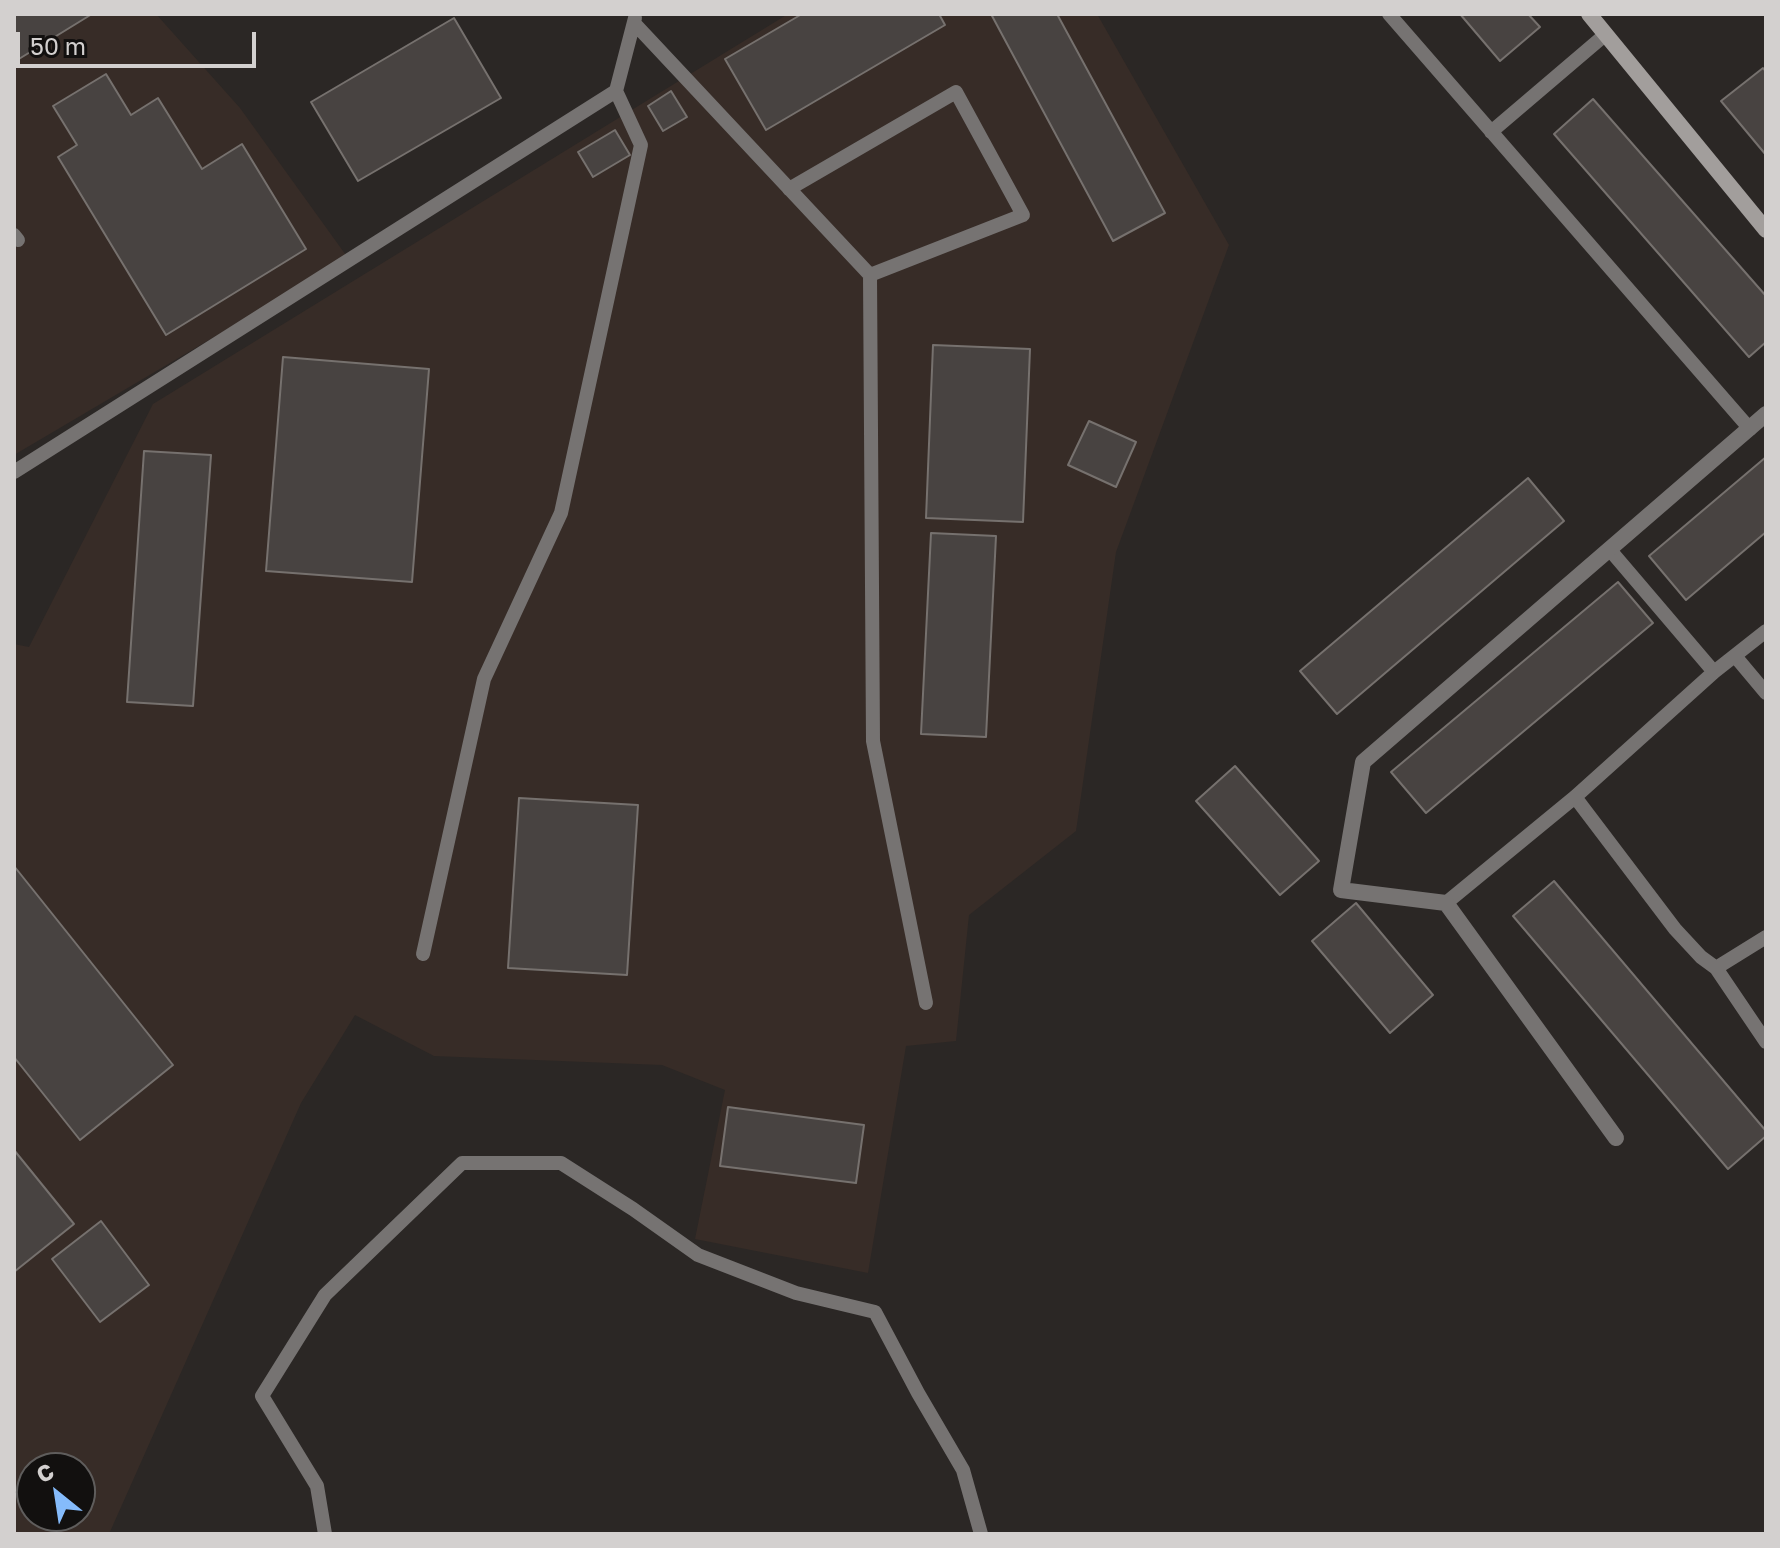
<!DOCTYPE html>
<html>
<head>
<meta charset="utf-8">
<style>
	body { margin:0 }
	#map { position:relative; width:1780px; height:1548px; overflow:hidden; background:#2b2725; font-family:"Golos Text",sans-serif }
	canvas { display:block }
	.frame { position:absolute; inset:0; border:16px solid #d3d0cf; pointer-events:none }
	.north { position:absolute; left:16px; top:1452px; width:80px; height:80px; box-sizing:border-box; background:#12100f; border:2px solid #5f5d5c; border-radius:50%; rotate:330deg; font-size:22px; font-weight:700; line-height:32px; text-align:center; color:#d3d0cf }
	.north::after { content:''; display:block; margin:auto; width:28px; height:36px; background:#85bbfb; clip-path:polygon(50% 0,100% 100%,50% 72%,0 100%) }
	.scale { position:absolute; left:16px; top:32px; width:240px; height:36px; box-sizing:border-box; border:4px solid #d3d0cf; border-top:0; padding-left:10px; font-size:24px; line-height:28px; white-space:nowrap; color:#d3d0cf; -webkit-text-stroke:6px #12100f; paint-order:stroke }
</style>
</head>
<body>
<div id="map">
<canvas width="1780" height="1548"></canvas>
<div class="frame"></div>
<div class="north">С</div>
<div class="scale">50 m</div>
</div>
<script>
const ctx = document.querySelector('canvas').getContext('2d');
ctx.lineJoin = 'round';
function fillPath(path, color) {
  ctx.fillStyle = color;
  ctx.fill(path, 'evenodd');
}
function trace(path, color, width, dash) {
  ctx.strokeStyle = color;
  ctx.lineWidth = width;
  ctx.lineCap = dash ? 'butt' : 'round';
  ctx.setLineDash(dash || []);
  ctx.stroke(path);
}
const built = new Path2D(`
	M14,14H156L240,108L348,258L14,455Z
	M788,14H1097L1229,245L1116,552L1076,831L969,915L956,1041L906,1046L868,1273L695,1239L725,1090L662,1065L434,1056L355,1015L301,1103L109,1534H14V644L29,647L153,404ZM32,1468H80V1516H32Z`);
const building = new Path2D(`
	M14,14H92L14,62Z
	M802,14H939L945,25L766,130L725,59Z
	M991,14H1057L1165,213L1113,241Z
	M1460,14H1528L1540,27L1500,61Z
	M454,18L501,98L358,181L311,102Z
	M1763,68L1766,72V155L1721,101Z
	M106,74L131,115L158,98L202,169L242,144L306,249L166,335L58,157L77,145L53,106Z
	M671,91L687,117L663,131L648,106Z
	M1593,99L1766,296V342L1749,357L1554,134Z
	M615,130L630,155L593,177L578,152Z
	M933,345L1030,349L1023,522L926,518Z
	M283,357L429,369L412,582L266,571Z
	M1089,421L1136,442L1116,487L1068,465Z
	M144,451L211,455L193,706L127,702Z
	M1766,457V532L1686,600L1649,556Z
	M1528,478L1564,521L1337,714L1300,671Z
	M931,533L996,536L986,737L921,734Z
	M1618,582L1653,623L1426,813L1391,772Z
	M1235,766L1319,861L1280,895L1196,801Z
	M519,798L638,805L627,975L508,968Z
	M14,866L173,1065L80,1140L14,1057Z
	M1554,881L1766,1131V1136L1728,1169L1513,916Z
	M1356,903L1433,995L1390,1033L1312,941Z
	M728,1107L864,1125L856,1183L720,1166Z
	M14,1150L74,1224L14,1272Z
	M101,1221L149,1285L100,1322L52,1259Z`);
const lane = new Path2D(`
	M1389,14L1750,429
	M634,23L870,275L873,741L926,1003
	M1491,132L1606,34
	M789,189L956,92L1023,215L870,275
	M14,235L18,240
	M14,472L616,91L635,18
	M1610,550L1714,672
	M1735,656L1766,693
	M1575,797L1675,929L1701,957L1716,968L1766,1042
	M1446,903L1575,797L1714,672L1766,631
	M423,954L484,679L561,513L641,145L616,91
	M1716,968L1766,937
	M325,1534L317,1486L262,1396L325,1295L462,1163H561L633,1209L698,1255L796,1293L875,1312L918,1393L963,1470L981,1534`);
const street = new Path2D(`
	M1616,1138L1446,903L1341,890L1363,762L1766,414`);
const secondary = new Path2D(`
	M1589,14L1766,230`);
fillPath(built, '#372c27');
fillPath(building, '#484341');
trace(building, '#76716e', 2);
trace(lane, '#767372', 14);
trace(street, '#767372', 16);
trace(secondary, '#a29e9c', 16);
</script>
</body>
</html>
